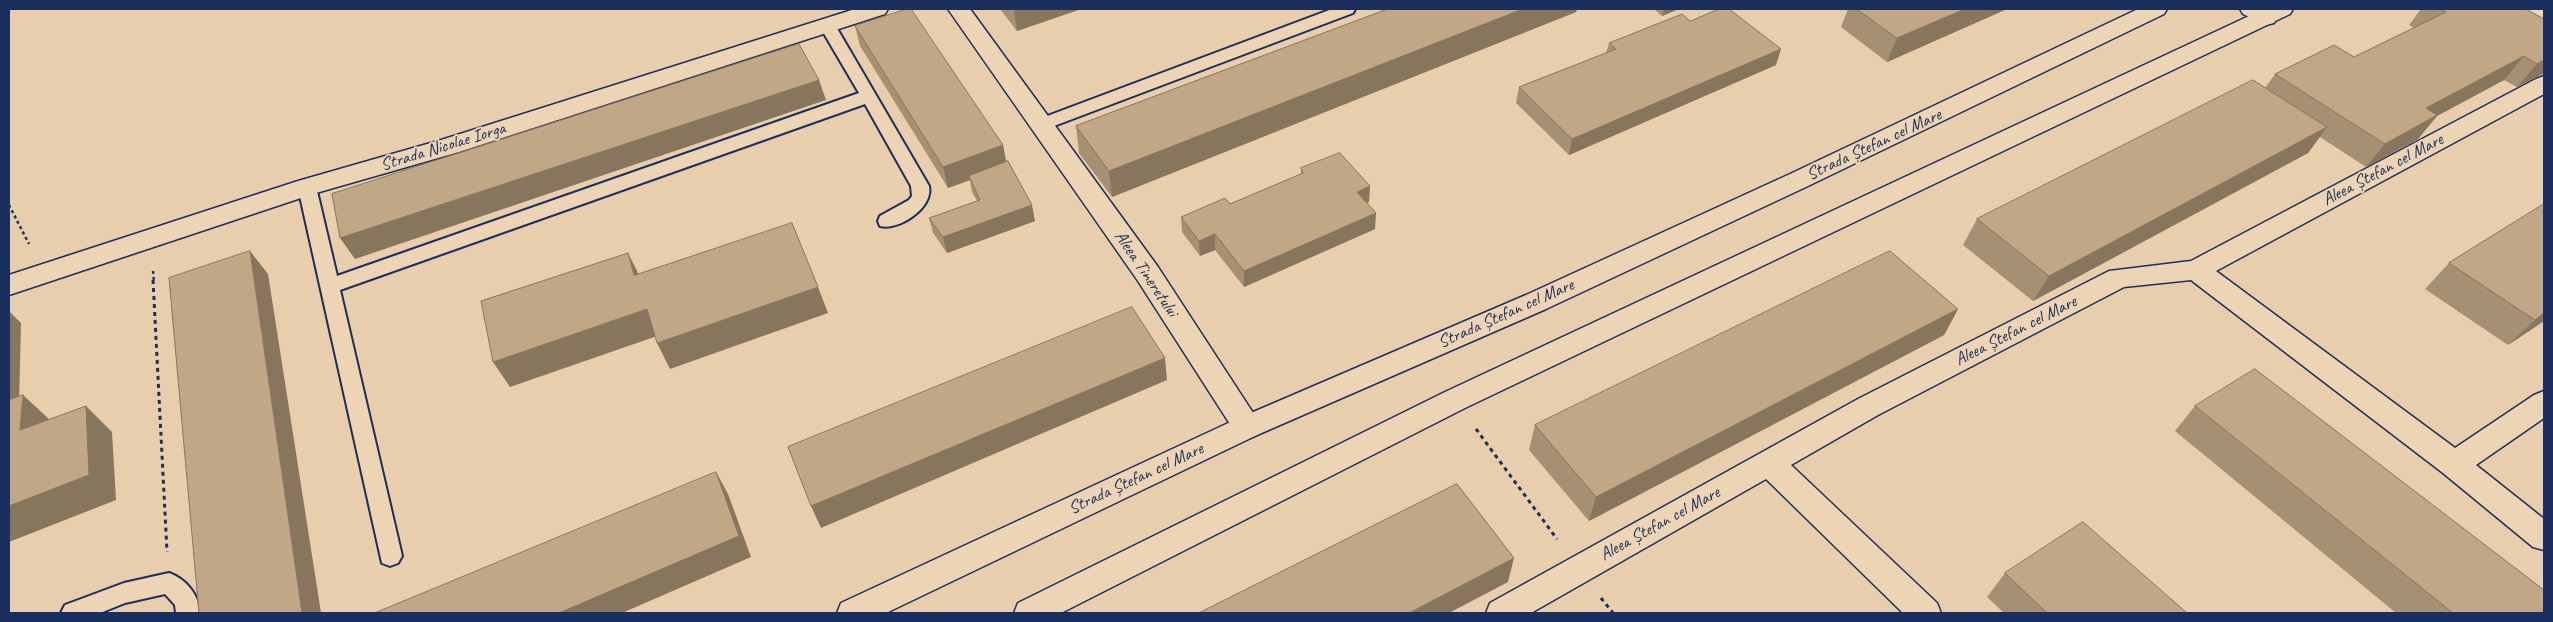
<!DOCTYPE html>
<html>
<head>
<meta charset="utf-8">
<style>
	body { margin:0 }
	#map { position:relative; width:2553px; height:622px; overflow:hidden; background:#e9cead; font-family:Caveat,sans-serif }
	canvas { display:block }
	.frame { position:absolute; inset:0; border:10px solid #1b2f5e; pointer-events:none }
</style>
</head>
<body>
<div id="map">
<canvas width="2553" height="622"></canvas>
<div class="frame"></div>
</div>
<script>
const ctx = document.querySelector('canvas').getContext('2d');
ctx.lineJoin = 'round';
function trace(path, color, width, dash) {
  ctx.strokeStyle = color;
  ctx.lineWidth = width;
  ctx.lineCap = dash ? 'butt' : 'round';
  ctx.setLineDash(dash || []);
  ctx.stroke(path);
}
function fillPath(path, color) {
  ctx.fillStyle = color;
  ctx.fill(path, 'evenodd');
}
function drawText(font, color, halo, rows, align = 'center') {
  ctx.font = font + ' Caveat,sans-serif';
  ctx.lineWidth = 4;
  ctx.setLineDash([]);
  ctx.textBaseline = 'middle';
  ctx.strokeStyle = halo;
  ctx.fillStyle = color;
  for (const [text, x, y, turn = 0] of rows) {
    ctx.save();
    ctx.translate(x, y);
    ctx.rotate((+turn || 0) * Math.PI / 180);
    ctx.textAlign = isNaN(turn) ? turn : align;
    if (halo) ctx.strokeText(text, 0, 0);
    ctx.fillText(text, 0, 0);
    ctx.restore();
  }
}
const pathFar1 = new Path2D(`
	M9,205L29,244
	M153,271L154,282`);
const path = new Path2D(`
	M153,280L167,552
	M1476,429L1557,539
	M1601,598L1613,613`);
const lane = new Path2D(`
	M1332,9H1355L1353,13L1046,129H1034L1031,125L1034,121Z
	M827,20L833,21L835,25L929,186C934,208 898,231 880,226L878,221L880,216L909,200L912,196L911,186L865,104L340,290L402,556L398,563L390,566L382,563L298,187L300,182L307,181L314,182L316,187L337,276L859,93L819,25L821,21Z
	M169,573C186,579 199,595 200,613H176L175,605L165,594L125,603L100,613H61L65,605L124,583Z`);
const street = new Path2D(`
	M855,9H888L885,14L459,152L316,193L9,295V275L298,181L441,140Z
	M948,9H970L1158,267L1257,419L1262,427L1257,435L1247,439L1237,435L1138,281Z
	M2240,9H2267L2277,18L2274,23L2266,25L2243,14Z
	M2517,9H2544V24L2520,14Z
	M2544,76V94L2216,271L2455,448L2534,395L2544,391V418L2476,465L2544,519V550L2533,547L2443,473L2191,280L2124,287L1878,415L1791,465L1937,603L1941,613H1903L1766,479L1531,613H1486L1490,603L1858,399L2109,271L2191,261L2536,79Z`);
const secondary = new Path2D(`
	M2138,9H2167L2164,14L1808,186L1546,309L1257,435L886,613H837L841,603L1237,419L1526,295L1790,174Z
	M2264,9H2293L2290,14L1465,408L1061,613H1014L1018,603L1445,392Z`);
const wall = new Path2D(`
	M1000,9H1081L1017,31Z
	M1388,9H1577L1576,12L1112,197L1079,153L1076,126Z
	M1654,9H1679L1662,16Z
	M1848,9H2007L1887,62L1841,27Z
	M2421,9H2526L2544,73L2517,87L2504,80L2437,116L2418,139L2366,167L2320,137L2308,153L2033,301L1963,245L1977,219L2265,88L2275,74L2354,57L2414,28L2409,25Z
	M1690,21L1776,65L1569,155L1516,103L1519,87L1606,53L1609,43Z
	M855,26L1006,162L1035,221L947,253L933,233L929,218L977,201L972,192L970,180L948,188L860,46Z
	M1301,168L1369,202L1367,203L1375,229L1244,287L1215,250L1200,256L1182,232L1181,217L1230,204L1301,174Z
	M2544,204V321L2508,345L2425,289L2449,263Z
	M1958,309L1944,335L1589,521L1529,450L1535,425Z
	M2195,406L2544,613H2396L2175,431Z
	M2005,573L2187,613H2004L1987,597Z`);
const shadedWall = new Path2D(`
	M1020,9H1081L1017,31L1014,11Z
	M1523,9H1577L1576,12L1112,197L1109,171Z
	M1664,9H1679L1662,16Z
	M1965,9H2007L1887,62L1897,38Z
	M1781,49L1776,65L1569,155L1572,139Z
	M2524,56L2504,80L2437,116L2418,139L2366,167L2385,144L2426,108Z
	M2544,60V73L2517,87L2537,64Z
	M819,80L826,100L355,259L340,238Z
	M2327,127L2308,153L2033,301L2049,276Z
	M1003,145L1007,165L969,176L970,180L948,188L943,167Z
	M1370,186L1369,202L1356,207L1357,192Z
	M1032,205L1035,221L947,253L943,237Z
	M1376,213L1375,229L1244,287V271Z
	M1215,234V250L1200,256L1199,241Z
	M250,251L268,274L321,613H302Z
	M628,253L641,279L634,275Z
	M818,287L828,313L670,369L657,343Z
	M647,309L660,335L510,387L493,362Z
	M1958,309L1944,335L1589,521L1596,497Z
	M9,311L21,323L19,405L9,409Z
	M2544,313V321L2508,345L2535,320Z
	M1165,358L1167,380L821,528L811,506Z
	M23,395L50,420L20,430Z
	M86,406L112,432L116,500L9,542V506Z
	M716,472L728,494L751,557L622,613H559Z
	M1514,558L1508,582L1449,613H1409Z`);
const building = new Path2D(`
	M907,9H911L1003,145L943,167L855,26Z
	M1388,9H1523L1109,171L1076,126Z
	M1719,9H1729L1781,49L1572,139L1519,87L1616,49L1609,43L1682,14L1690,21Z
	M1857,9H1965L1897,38Z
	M2440,9H2526L2544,19V60L2537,64L2524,56L2426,108L2437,115L2385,144L2275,74L2334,45L2354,57L2446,12Z
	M799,44L819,80L340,238L332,194Z
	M2253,80L2327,127L2049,276L1977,219Z
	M1340,153L1370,186L1357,192L1376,213L1244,271L1215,234L1199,241L1181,217L1225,198L1230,204L1303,173L1301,168Z
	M1008,161L1032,205L943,237L929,218L980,200L969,176Z
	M2544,204V313L2535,320L2449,263Z
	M792,223L818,287L657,343L647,309L493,362L481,301L628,253L634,275Z
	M250,251L302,613H199L169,278Z
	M1890,251L1958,309L1596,497L1535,425Z
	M1132,307L1165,358L811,506L788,447Z
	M2255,369L2544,590V613H2453L2195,406Z
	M23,395L20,430L86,406L89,475L9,506V400Z
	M716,472L739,536L559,613H375Z
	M1457,484L1514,558L1409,613H1199Z
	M2083,522L2187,613H2047L2005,573Z`);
const streetNames = [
	["Strada Ștefan cel Mare",1874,145,-25],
	["Strada Nicolae Iorga",443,147,-17],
	["Aleea Ștefan cel Mare",2383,170,-28],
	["Aleea Tineretului",1146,274,56],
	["Strada Ștefan cel Mare",1506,314,-24],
	["Aleea Ștefan cel Mare",2016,331,-27],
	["Strada Ștefan cel Mare",1136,479,-25],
	["Aleea Ștefan cel Mare",1660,524,-29]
];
trace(lane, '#1b2f5e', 4);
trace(street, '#1b2f5e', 3);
trace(secondary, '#1b2f5e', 3);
trace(pathFar1, '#1b2f5e', 2.5, [3, 3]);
trace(path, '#1b2f5e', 3, [4, 4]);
fillPath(lane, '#edd4b5');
fillPath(street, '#edd4b5');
fillPath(secondary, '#edd4b5');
fillPath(wall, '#a69073');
fillPath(shadedWall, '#87755e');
fillPath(building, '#c1a786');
trace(building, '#87755e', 1);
drawText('18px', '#1b2f5e', '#edd4b5', streetNames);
</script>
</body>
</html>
